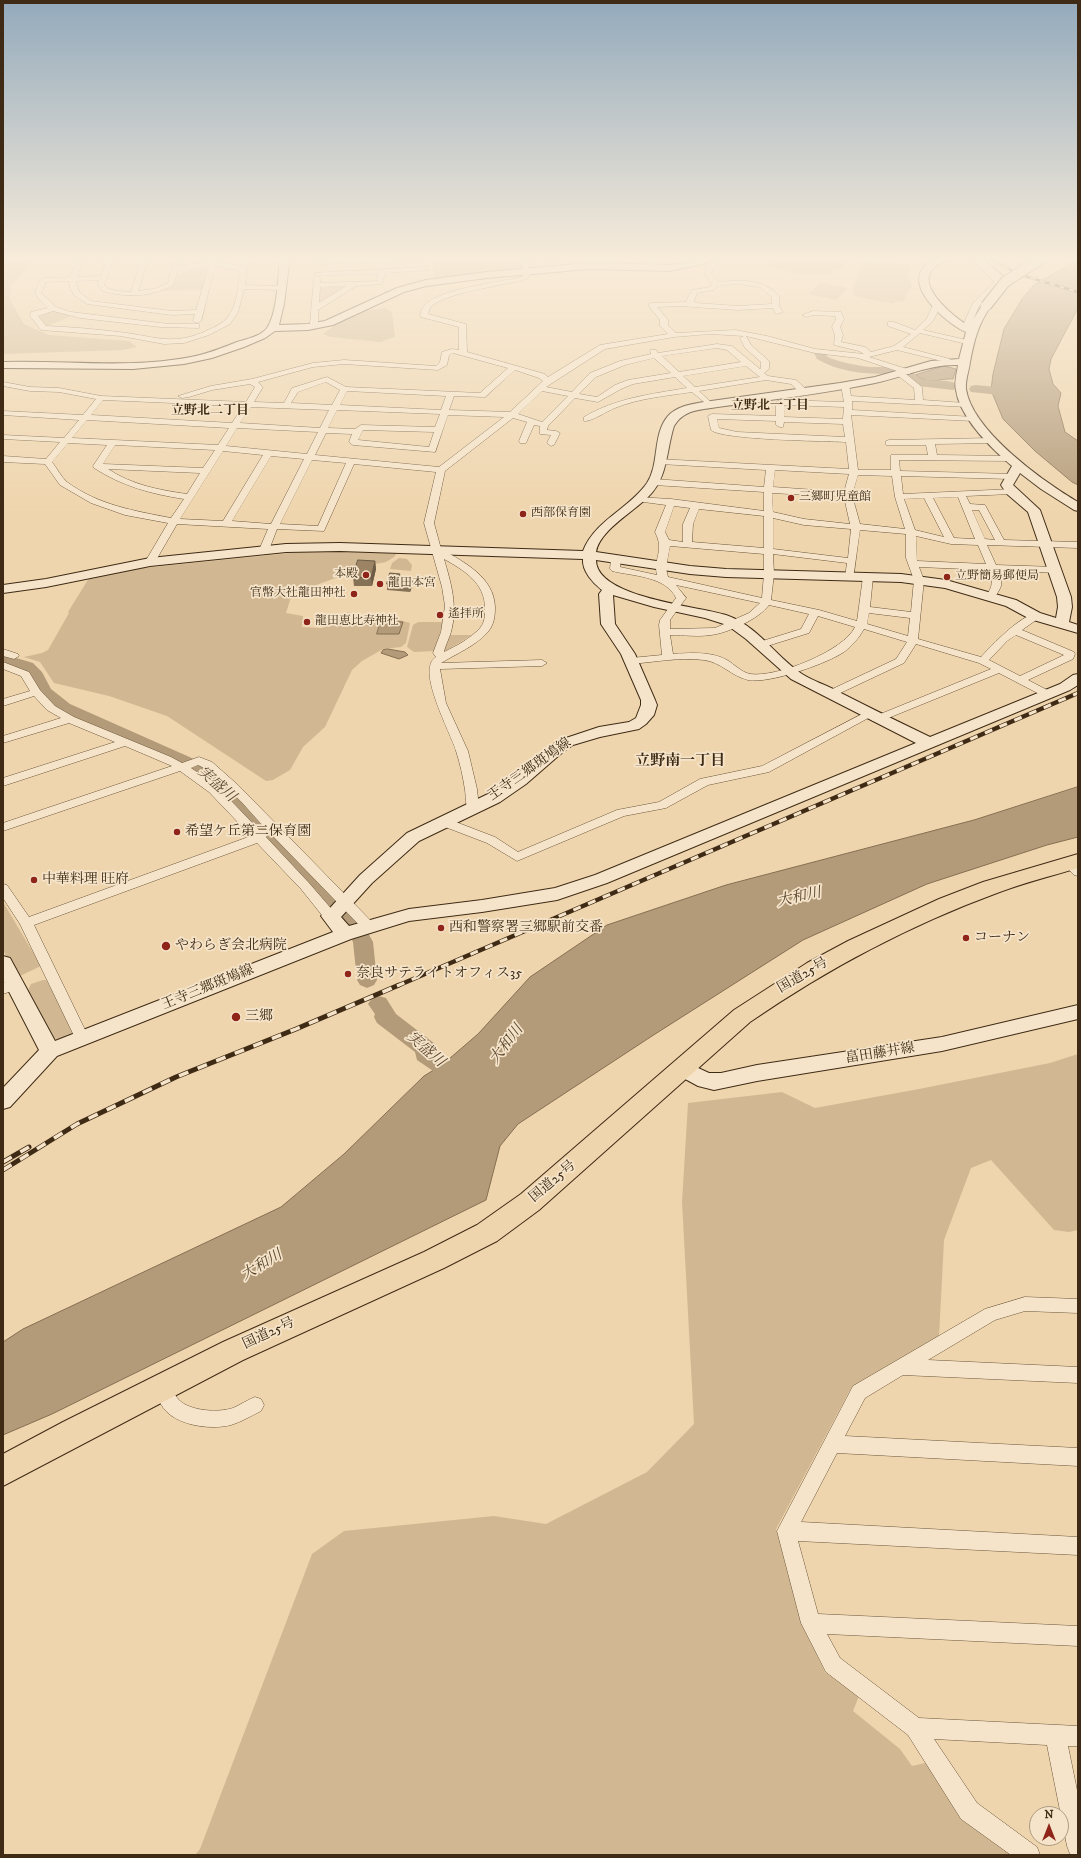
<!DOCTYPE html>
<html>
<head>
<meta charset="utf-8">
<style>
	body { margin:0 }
	#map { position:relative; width:1081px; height:1858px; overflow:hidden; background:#efd5ad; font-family:"IM FELL DW Pica",serif }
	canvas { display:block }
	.frame { position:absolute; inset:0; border:4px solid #3f2b15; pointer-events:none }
	.north { position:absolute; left:1029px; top:1806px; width:40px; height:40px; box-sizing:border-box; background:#f5e4ca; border:1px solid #ac9a82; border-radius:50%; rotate:0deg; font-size:11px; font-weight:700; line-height:16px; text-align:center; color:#3f2b15 }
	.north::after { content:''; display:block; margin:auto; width:14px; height:18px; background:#8f2418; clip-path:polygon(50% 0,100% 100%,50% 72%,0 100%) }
</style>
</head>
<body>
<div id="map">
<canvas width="1081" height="1858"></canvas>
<div class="frame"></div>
<div class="north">N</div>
</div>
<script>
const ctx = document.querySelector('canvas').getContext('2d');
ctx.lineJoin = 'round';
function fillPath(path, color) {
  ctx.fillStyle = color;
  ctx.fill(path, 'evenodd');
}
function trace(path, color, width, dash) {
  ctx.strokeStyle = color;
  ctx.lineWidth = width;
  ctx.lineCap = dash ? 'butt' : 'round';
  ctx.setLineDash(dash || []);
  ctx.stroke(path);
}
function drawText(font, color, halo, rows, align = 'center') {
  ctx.font = font + ' "IM FELL DW Pica","Noto Serif JP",serif';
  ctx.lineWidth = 3.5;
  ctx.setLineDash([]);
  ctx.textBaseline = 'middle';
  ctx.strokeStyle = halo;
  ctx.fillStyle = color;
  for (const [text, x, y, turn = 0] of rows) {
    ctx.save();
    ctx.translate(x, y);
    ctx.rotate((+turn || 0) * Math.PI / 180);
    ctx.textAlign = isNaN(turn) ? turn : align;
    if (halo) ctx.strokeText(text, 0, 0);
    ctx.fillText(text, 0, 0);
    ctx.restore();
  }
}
const green = new Path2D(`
	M3,256H37L11,286L10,300L24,324L49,335L129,341L137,347L123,350L3,354Z
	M446,256H523L525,270L434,279L432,259Z
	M766,256H849L844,269H834L830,275L795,273L771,268Z
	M863,261L907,265L911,269L907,275L912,286L903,302L896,301L894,304L854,296L852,291Z
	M205,267L207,268L202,290L162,291L173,285L178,276L182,272Z
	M821,283L848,288L836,300L808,294Z
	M321,286H348L322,302H317L318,288Z
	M384,308L392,312L395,337L380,342L331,337L323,334C343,319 358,310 384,308Z
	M52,310L72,316L47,326L40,318L43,313Z
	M310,551L397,553L394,557L386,562L359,567L341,576L292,594L286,613L303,616L302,627L321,628L332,625L348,612L351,613L347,623L350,624L375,623L377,616L381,615L410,623L406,643L401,647L383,649L362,661L352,670L325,727L303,747L290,770L273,780L266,781L167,716L109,696L54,683L40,662L24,657L42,653L48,650L69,613L68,612L89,578L143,568Z
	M399,558L407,559L412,565L411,571L390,569L392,563Z
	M418,622H443L435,651L414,652L407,647L413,625Z
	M448,635H472L447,650H441Z
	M3,902L41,966L20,976L17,974L3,950Z
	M43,980H46L78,1035L61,1040L53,1038L27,992L31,984Z
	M1078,1054V1230L1069,1232L1054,1230L991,1160L971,1168L944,1240L939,1337L851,1388L776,1529L803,1626L825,1672L859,1696L853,1711L900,1749L912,1766L930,1762L1017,1855H195L200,1849L312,1554L344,1531L494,1516L546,1524L647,1472L694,1424L682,1202L688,1103L782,1092L815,1108L919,1089L1050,1063Z`);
const water = new Path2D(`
	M1078,260V308L1051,359L1049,369L1053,384L1061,393L1058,406L1065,432L1078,441V485L1072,482L1035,451L1003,419L991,390L993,374L1004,329L1022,299L1034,285Z
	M944,366L956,369L953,379C939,378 930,386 916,375Z
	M381,621L403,622L399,634H377Z
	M388,649L405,652L408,655L399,659L381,653L383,650Z
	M1078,787V837L1047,845L927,884L803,940L652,1036L518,1124L500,1146L486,1200L52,1414L3,1435V1342L23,1329L281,1207L344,1154L424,1076L442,1065L478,1034L530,977L607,925L726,885L974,820Z`);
const river = new Path2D(`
	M820,350L824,351C825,352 826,354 827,356C832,361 865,367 872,367C881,367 888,366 897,368L899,371C895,376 890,374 885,374C862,374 837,371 817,359L814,353Z
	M908,370C914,372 916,377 922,379C931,382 953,378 959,386L953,390L918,386L914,385L902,374Z
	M975,385L1019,389L1025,393L1019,397L971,392L969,389L971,386Z
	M3,654L33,663L42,672L51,689L70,704L203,763L243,799L359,916L373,942L377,980L374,985L367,988L360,985L357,980L353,942L344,925L231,807L191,771L58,712L38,696L27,674L21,669L3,664Z
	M379,996L386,998L396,1014L435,1044C436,1046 438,1051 439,1052C442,1056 465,1072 470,1074L473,1080L470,1086L462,1089L446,1083L439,1075L417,1060L415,1052L377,1023L374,1017L375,1014L368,1004L372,998Z`);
const street = new Path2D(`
	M78,256H115L104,285C110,292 122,291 131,292L143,256H149L138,291L154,289L168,283L175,256H181L179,266L210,262L212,256H218L217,262L241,266L243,256H249L245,285L281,286L284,288L281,290L244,289L238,312L230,324L209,335L184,343L164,344L121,336L41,330L30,316L31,312L48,308L39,299L35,293L40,280L43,278L70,277ZM107,259L101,276L77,277L83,260ZM215,266L240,270C238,285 238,304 228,317C223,323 215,327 208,330C173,347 155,336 119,332C95,329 70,327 46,326L38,316L53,311L80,318L161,327L199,328V324H169L71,312L56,307L41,293L46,282L69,281L70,288L74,295L87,304L172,315L195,314L193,321L197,323L201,321ZM209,267L196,310L172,311L91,301L79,292L76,281L99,280L98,285L103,291C127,298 151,297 173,285L178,271Z
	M414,256H439L400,262L318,264L315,262L318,260Z
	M521,256H584L581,258L528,260V268L531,272L527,279C507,285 441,293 430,308C429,310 429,312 428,314L466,324L467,352L545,374L548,377L600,345L668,334L660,326V320L648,305L652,303L687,302L686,301L692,290L710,287L712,284L704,273L715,259L714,256H720L721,259L711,273L718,282C741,280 762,278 779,296V306L783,312L776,314L773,308L738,310L679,306L657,307L668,320V325L676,333L735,330L767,336L815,349L864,354L859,351L834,345L835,335L832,327L836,319L835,316L813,315L806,317L802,315L813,311L841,312L844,319L840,327L843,335L841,342L865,347L871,352L894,346L911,334L888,326V322H894L915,330L927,318L934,303H940L941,305L933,321L923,330L971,341V345L920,333L903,347L950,359V363L897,350L869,357L910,370V374H906L922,387L923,400L965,403L969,405L968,407L852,401V410L974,417L978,419L974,421L851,415L858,470H891V455H928L926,445H886V441L889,440L993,438L996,439V443L935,444L937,455L1013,456V460L1010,461L899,460L900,471L1014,474V478L1011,479L901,476L903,494L1014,489L1015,491L1011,494L966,496L970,504L985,505L1004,540L1078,542V548L987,545L996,565L1056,567L1061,570L1056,573L998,570C1004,583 1002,587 994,598L991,599L986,596C993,586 993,582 989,570L919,567L924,580L918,639L981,657C990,647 1025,610 1039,614L1040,616L1039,618L1022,630L1074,652L1075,654L1073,659L1028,680L1051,692L1052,694L1051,696H1043L999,673L881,721H873L871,719L873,717L991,669L979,663L916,644L904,663L834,696H826L825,694L826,692L896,659L907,642L864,629C859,638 852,646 844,652C826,664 769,684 748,680C731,676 721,662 704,660C680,657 655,662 631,664L626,661L631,658L662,655L659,625L660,620L676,598C666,576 632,576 612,571L610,569L611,559L616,556L621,559L620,567L657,575C653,558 665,551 655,532L666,505L636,501L635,499L636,497L671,499L764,511V492L654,485L650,482L654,479L764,487L766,470L660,464L656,461L657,459L849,469L846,442C824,441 722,440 711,430L708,416L712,414L776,416V402L780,400L844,402L841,385L845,383L849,385L851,396L915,400L914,388L897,375V371L858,358L815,353L746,336L751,345L769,361V369L764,373L768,376L796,380L806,389V393H800L791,384L766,380L699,391L714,405L710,407L692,392C666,396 640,398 615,408C607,411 591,422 584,421V417C616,398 651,394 687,388L675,377L633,384L621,389L598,402L575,398L548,426L547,430L556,431L560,433L554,445L551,446L547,443L551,435L540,434V426L534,425L526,443H520L519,441L527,422L513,418L445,471L434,523L441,549C464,562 494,577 495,607C495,617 494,625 487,633C475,646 456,654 441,663L542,660L547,663L542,666L440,669L446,703L468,751L477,789L479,808L477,811H469C465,805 466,796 465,790C463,777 460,763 456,751C451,733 415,669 436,657L433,653L441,632L445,606L442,587L424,523L436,472L354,464L324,531L277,529L269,550L264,553L259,550L268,529L177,524L155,562L150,565L145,562L168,523L125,515L91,503L60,485L45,464L3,462V456L46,459L60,442L3,439V435L64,438L79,420L3,415V411L83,415L96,399L59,392L30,391L3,386V382L30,387L59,388L101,396L246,402L255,387L250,384L212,390L189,397L182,398L178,396L211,386L252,379L313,363L344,360L436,366L440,362L442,352L452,349L459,350V327L421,317L420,315C421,312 422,308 424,306C437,289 500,282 522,277L525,272L522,268ZM737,284L760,287L772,297V304L738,306L696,303L694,301L697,293L714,290L718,286ZM710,334L744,336L740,338L745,348L761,362V368L760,369L732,346L717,344L658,353L656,350H650L651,354L620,361L590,373L572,392L546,387L605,349L674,337ZM717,348L727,350L741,362L679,372L662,356ZM453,353L508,368L480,393L346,387L327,377L292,388L284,403L254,402L263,387L258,382L313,367L344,364L438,370L447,365L449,355ZM654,358L671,373L628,380L615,385L597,397L579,394L596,377L625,365ZM746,366L760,377L695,387L683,376ZM515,370L539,378L543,381L510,412L449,410L454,396L485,397ZM326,382L340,390L332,405L291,403L298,392ZM347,391L446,396L441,410L340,405ZM542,391L568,396L542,422L518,414ZM103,400L243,406L232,423L91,415ZM784,405L844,407L843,419L784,417ZM251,407L329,410L320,428L240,423ZM337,410L440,414L435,427L361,425L355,429L328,428ZM448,415L504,417L439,467L315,455L326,433L352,434L349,442L353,445L435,452ZM717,419L776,421V425L780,427H783L784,422L843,424L845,437L737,432L719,428ZM87,420L229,428L218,445L72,438ZM237,428L318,432L307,454L226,446ZM363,430L434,432L429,447L358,440ZM68,443L107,445L93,466L94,468C122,486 151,494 184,499L171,518C135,511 98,505 67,482C61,477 57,468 52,462ZM115,445L215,450L203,468L103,464ZM223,451L263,455L223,521L180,519ZM271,456L304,459L271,524L232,521ZM312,460L346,463L318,526L280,524ZM108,469L200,473L187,494C159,490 132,485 108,469ZM775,470L849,474L844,492L773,487ZM858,475L892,476L895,497L905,529L860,524L852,495ZM772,493L844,497L850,524L804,519L773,512ZM958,497L975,539L954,538L933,498ZM924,498L944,537L915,530L904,499ZM674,506L690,508L683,524V542L669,540L665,532ZM699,509L764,516V548L692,542L693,524ZM972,510H979L995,540L985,539ZM773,518L804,525L851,529L848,558L773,549ZM860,530L906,534V558L914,580L911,612L870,607L873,577L868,574L863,577L857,621L819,610L771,600L774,574L773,554L847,563L845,577L850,580L853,579ZM916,536L951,544L978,545L986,564L917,561ZM670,546L764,554V574L762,598L668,577L666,568ZM444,559C464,570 485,583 485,608C485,616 485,622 480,628C470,639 456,646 444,652C445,646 449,639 451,632C458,606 451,583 444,559ZM676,585L760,603L749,613L715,628L670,629V620L686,598ZM769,605L809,614L801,629L756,643L755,645L756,647H764L809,633L818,616L855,627C844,651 776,678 750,674C741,672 734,664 727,660C711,651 690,653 673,654L670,635C684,635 698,637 711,635C728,633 759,619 769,605ZM869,613L910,618L908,636L867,624ZM1016,635L1064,655L1020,676L989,660L1007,641Z
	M650,256H656L658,269L653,268Z
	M884,256H890V257L887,259Z
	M975,256L1001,282L979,306L972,323L976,328L972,330H969L964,323L973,303L994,282L969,257Z
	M427,267L429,268V270L385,273L382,284L356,286L318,310V324L314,326L310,324L314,278L317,276L314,274L315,273ZM378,273L377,281L320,283V278L317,276ZM346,286L319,303L320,287Z
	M3,649L18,654L19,656L14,659L3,656Z
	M3,662L29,672L40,690L55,706L74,717L171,757L182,763L199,757L212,762L238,785L373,923L374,926L373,929L368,931L363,929L267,830L269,833L266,837L309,883L335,913L336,916L335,919L330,921L325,919L301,889L257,843L34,925L89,1038L87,1042L82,1043L77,1042L20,924L3,898V884L7,885L29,917L251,836L209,792L180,771L3,831V823L172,766L125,746L3,786V778L115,742L69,723L3,743V736L61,718L47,710L34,696L3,706V699L30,691L21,676L3,669ZM198,765C219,774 251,813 267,830H259L217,786L191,768Z
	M868,711L873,714L872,716L769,772L708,785L666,808L624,816L517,861L487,843L440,825L438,822L440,819H448L495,837L518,852L617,810L659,802L700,779L762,766Z
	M1069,859L1073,860L1078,865V876L1074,875L1063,863L1065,860Z
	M15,979L20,980L22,984L20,988L3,994V983Z
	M1025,1297L1078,1299V1313L1025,1311L995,1320L928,1360L1078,1367V1383L903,1375L865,1398L845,1436L1078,1448V1466L837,1453L801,1522L1078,1537V1555L798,1541L818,1614L1078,1626V1646L827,1634L840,1658L919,1718L1078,1726V1746H1068L1078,1795V1855L1070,1854L1067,1846L1047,1745L934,1739L977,1803L1037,1847L1040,1855H1011L961,1819L908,1735L826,1672L801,1623L777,1531L853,1386L985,1309Z
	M162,1379C172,1383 172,1393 179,1400C190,1411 218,1413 233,1408C240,1405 247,1400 255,1397L261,1399L264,1405L261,1411C251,1416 241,1422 231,1425C212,1430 180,1426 166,1411C160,1405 157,1395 153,1387L156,1381Z`);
const secondary = new Path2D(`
	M280,256H290L284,304L279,325L308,324L325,321L397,288L426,280L487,272L589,263L669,265L685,263L706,256H718L703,264L669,271L589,269L487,278L426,286L404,292L333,325L308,330L275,331L265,338L244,347L212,358L184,364L133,369L3,368V362C65,360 129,369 191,357C207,354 222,348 237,342C247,339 261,336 267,328C278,312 278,275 280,256Z
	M942,256H954C948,262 936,263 931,271C919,289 955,318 969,326L983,304L986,303L991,306C978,324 974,341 970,362C969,371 965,380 966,389C972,431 1044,482 1078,502V511L1074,510L1041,489L1020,473L1013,485L1040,510L1071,597L1072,607L1069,622L1078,625V633L1030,619L1006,606L945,588L901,582L726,577L690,574L596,560C596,598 698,606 726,615C758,626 775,656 802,674C813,681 826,685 837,691C868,707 899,722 930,737L1060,684L1073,675L1078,674V685L1070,690L607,883L557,900L482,912L409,921L351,939L57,1056L10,1107L3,1109V1088L39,1050L3,980V956L10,958L55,1041L333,932L321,916L324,912L330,908L360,875L407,833L488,794L514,776L552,745L563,739L599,727L629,722L636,718L641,705V700L621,654L601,624L599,594L602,590C593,583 582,571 583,559L340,551L286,552L150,566L46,587L3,593V585L46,579L150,558L286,544L340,543L583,551C595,520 629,509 647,483C660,463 652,435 668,416C677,406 692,404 704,402L840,383L875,377L931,361L959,359L966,332C949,325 910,292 921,271C926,263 934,260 942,256ZM958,365C957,373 954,382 956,390C960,418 992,449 1012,466L1001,485L1007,494L1028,512L1057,597L1058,607L1056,618L1040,613L1016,600L946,580L901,574L726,569L690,566L596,552C599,531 633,512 648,497C668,478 666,451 674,426C681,414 691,411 704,409C760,401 815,395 870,384C899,379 928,364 958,365ZM613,595L654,607L705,618L727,625L746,639L791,679L916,743L595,875L555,888L482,900L409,909L349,926L341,917L372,883L419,841L500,802L526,784L564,751L573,745L600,737L639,729L646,724L654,715L657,705L655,700L635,654L615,624Z
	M969,256H979L1010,282L1008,284H1002Z
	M1078,1005V1019L942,1051L757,1081L714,1090L698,1086L676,1074L673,1069L676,1064L683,1061L709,1073H721L757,1065L942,1037Z`);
const highway = new Path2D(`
	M1078,854V868C1051,876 1023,883 997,893C910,925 827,969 750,1022L539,1210L497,1241L444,1268L243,1360L3,1486V1454L63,1422L223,1342L424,1252L477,1225L521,1194L734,1010L807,963L848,941L939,899L983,882Z`);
const railFar2 = new Path2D(`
	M986,256L1018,274L1078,292`);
const railFar1 = new Path2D(`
	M397,986L1078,693`);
const rail = new Path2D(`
	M3,1162L29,1147
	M3,1170L77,1124L176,1077L296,1029L399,985`);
const secondaryBridge = new Path2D(`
	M986,306L1005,282L1044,257`);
const wall = new Path2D(`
	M375,561L376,569L372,586H354L353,577Z
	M401,576L413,584L410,592L387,590V584Z`);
const shadedWall = new Path2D(`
	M375,561L376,569L372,586L371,578Z
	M413,578V584L410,592V587Z`);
const building = new Path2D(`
	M358,560L375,561L371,578L353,577Z
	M390,573L400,574L399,576L413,578L410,587L387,584Z`);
const markers = [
	[791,498,4,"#8f2418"],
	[523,514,4,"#8f2418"],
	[366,575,4,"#8f2418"],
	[947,577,4,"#8f2418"],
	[380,584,4,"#8f2418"],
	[354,594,4,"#8f2418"],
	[440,615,4,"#8f2418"],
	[307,622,4,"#8f2418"],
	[177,832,4,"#8f2418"],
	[34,880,4,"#8f2418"],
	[441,928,4,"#8f2418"],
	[966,938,4,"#8f2418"],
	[166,946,5,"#8f2418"],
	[348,974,4,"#8f2418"],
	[236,1017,5,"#8f2418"]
];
const farPoinames = [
	["三郷町児童館",799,498],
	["西部保育園",531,514],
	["本殿",358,575,"right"],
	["立野簡易郵便局",955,577],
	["龍田本宮",388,584],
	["官幣大社龍田神社",346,594,"right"],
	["遙拝所",448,615],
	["龍田恵比寿神社",315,622]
];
const farNeighbourhoodnames = [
	["立野北一丁目",770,406],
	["立野北二丁目",210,411]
];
const streetNames = [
	["王寺三郷斑鳩線",530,770,-35],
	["国道25号",803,976,-30],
	["王寺三郷斑鳩線",208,988,-22],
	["畠田藤井線",880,1054,-9],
	["国道25号",553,1182,-40],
	["国道25号",269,1334,-25]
];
const poiNames = [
	["希望ケ丘第二保育園",185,832],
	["中華料理 旺府",42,880],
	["西和警察署三郷駅前交番",449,928],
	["コーナン",974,938],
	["やわらぎ会北病院",175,946],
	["奈良サテライトオフィス35",356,974],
	["三郷",245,1017]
];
const neighbourhoodNames = [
	["立野南一丁目",680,762]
];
const waterNames = [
	["実盛川",216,785,41],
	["大和川",799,898,-12],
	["大和川",507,1045,-53],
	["実盛川",425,1050,41],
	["大和川",262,1266,-31]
];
fillPath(green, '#d1b893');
fillPath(water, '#b39b79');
trace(water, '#856e51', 1);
fillPath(river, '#b39b79');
trace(street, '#6b563b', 1);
trace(secondary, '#3f2b15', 2);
trace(highway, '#3f2b15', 2);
fillPath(street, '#f5e4ca');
fillPath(secondary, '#f5e4ca');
fillPath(highway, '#efd5ad');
trace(railFar2, '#3f2b15', 2.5);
trace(railFar1, '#3f2b15', 4.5);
trace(rail, '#3f2b15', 5);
trace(railFar2, '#f5e4ca', 1.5, [5]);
trace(railFar1, '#f5e4ca', 3, [8]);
trace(rail, '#f5e4ca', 3.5, [10]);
trace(secondaryBridge, '#3f2b15', 12, []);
trace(secondaryBridge, '#f5e4ca', 10);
fillPath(wall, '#857156');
fillPath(shadedWall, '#6c5c46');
fillPath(building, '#9b8364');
trace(building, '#6c5c46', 1);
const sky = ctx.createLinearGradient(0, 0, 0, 517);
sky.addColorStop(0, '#93aabc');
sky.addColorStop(0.5, '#f8ecda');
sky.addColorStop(1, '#f8ecda00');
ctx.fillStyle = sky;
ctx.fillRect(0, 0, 1081, 517);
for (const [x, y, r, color] of markers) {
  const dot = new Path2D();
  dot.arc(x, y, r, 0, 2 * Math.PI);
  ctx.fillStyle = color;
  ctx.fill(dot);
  trace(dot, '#f5e4ca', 1.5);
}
drawText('12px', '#3f2b15', '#f5e4ca', farPoinames, 'left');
drawText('bold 13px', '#3f2b15', '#f5e4ca', farNeighbourhoodnames);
drawText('14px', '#3f2b15', '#f5e4ca', streetNames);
drawText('14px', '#3f2b15', '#f5e4ca', poiNames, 'left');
drawText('bold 15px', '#3f2b15', '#f5e4ca', neighbourhoodNames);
drawText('italic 15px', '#5c472e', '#f5e4ca', waterNames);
</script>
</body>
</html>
